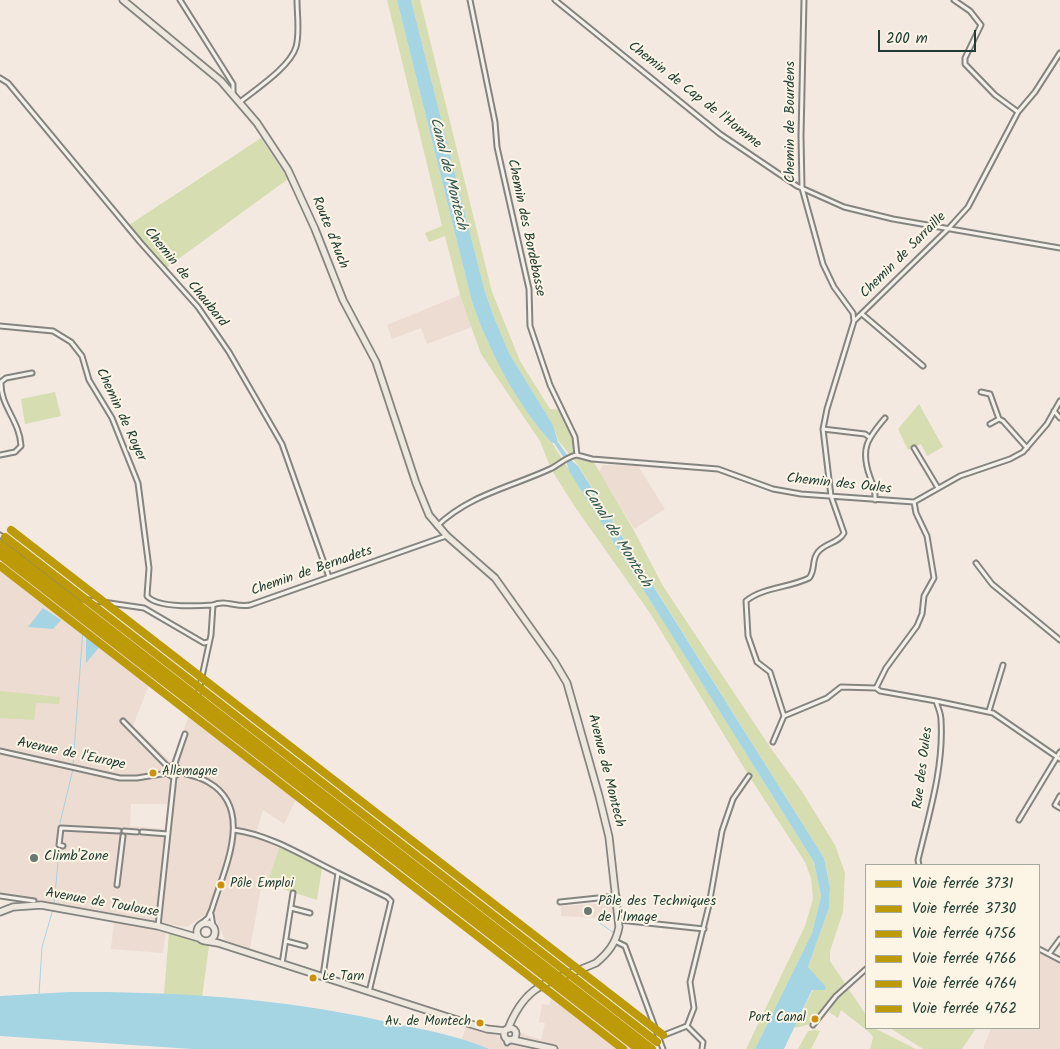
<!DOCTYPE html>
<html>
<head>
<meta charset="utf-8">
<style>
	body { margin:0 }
	#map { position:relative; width:1060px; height:1049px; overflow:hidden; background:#f3e9e1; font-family:Kalam,sans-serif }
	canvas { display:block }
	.legend { position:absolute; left:865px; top:864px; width:175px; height:165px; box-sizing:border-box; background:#fcf5e5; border:1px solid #a4ab9e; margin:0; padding:6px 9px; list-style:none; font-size:15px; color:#1f3d34 }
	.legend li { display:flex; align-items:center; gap:10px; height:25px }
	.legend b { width:25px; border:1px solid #a4ab9e }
	.scale { position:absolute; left:878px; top:30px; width:98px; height:22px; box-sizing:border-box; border:2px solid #1f3d34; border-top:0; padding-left:6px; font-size:15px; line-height:18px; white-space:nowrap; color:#1f3d34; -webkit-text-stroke:4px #fcf5e5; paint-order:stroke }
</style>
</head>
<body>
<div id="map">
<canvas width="1060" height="1049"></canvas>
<ul class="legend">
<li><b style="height:6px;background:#bc9a08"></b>Voie ferrée 3731</li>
<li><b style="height:6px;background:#bc9a08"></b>Voie ferrée 3730</li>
<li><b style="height:6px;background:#bc9a08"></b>Voie ferrée 4756</li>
<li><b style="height:6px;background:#bc9a08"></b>Voie ferrée 4766</li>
<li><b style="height:6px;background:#bc9a08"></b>Voie ferrée 4764</li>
<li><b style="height:6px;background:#bc9a08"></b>Voie ferrée 4762</li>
</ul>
<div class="scale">200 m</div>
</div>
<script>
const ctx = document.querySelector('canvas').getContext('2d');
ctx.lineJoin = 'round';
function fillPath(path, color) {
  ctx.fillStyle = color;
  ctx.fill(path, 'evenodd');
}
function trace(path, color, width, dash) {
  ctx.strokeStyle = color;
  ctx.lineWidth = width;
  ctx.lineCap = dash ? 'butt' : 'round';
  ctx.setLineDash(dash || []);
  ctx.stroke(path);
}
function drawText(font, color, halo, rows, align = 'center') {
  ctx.font = font + ' Kalam,sans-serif';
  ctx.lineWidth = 4;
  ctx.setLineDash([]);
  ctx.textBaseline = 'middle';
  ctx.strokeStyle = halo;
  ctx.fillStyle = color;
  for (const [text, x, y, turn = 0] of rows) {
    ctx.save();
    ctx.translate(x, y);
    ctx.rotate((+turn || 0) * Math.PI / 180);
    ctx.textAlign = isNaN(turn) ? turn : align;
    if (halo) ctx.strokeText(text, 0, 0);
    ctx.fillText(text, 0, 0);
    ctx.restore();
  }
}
const built = new Path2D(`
	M460,295L472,327L427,344L421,328L392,339L387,325Z
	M603,465L638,466L665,509L634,529L599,472Z
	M0,542L531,954L557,975L550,978L403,865L404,863L0,550Z
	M0,560L152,677L133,726L171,762L192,708L197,707L300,791L284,824L263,810L255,837L279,848L268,881L261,888L250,949L225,940L213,913L209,912L187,927L167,924L163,953L111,949L114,922L0,898ZM131,804H170L167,829L130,826Z
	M614,903L616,919L561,916V906Z
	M1039,951L1060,962V1049H983L991,1028H1039Z
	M564,981L655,1049H489L462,1040L466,1025L498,1036L504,1043L508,1045L516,1042L519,1032L541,1040L545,1023L539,1022L542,1004L549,1005L555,988L582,1009L639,1046L557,983Z`);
const green = new Path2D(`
	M387,0H397L472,302C486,345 521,411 552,443L814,862L821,896L812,933L755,1049H746L805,926L813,899L811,878L805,862L749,776L650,613L575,507L551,469L540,441L481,354L460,295L445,236L429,242L425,233L442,226Z
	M411,0H420L492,292L520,361L550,409L562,410L575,437L577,455L592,459L633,529L663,586L770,747L801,790L835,845L845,873L843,912L830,951V961L866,1015V1028H874L916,1049H870L873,1037L869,1032L841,1010L838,1018L829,1012L833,1004L830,1002L835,996L811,1024L794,1028L813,990H824L808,967L829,908L830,886L824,858L578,465L558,440L553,425L509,353L494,317L485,292Z
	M261,138L288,179L166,268L129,225Z
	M55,392L61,416L25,424L21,399Z
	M919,404L943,447L927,456L921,444L908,450L898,429Z
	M0,691L60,697L59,704L36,703L34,720L0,718Z
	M279,848L285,849L322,868L317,900L286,890L268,881Z
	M169,932L209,946L202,997L164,994Z
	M890,1028H976L962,1049H923Z
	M816,1030L820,1031L811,1049H798L808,1031Z`);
const water = new Path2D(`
	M397,0H411L485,292L494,317L509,353L553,425L558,442L570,459L578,466L824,858L830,887L829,908L808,967L826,987L825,990H812L784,1049H755L812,933L821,896L814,862L569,471L566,461L554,443H552C518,407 488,349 472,302Z
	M43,608L61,620L53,629L28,627Z
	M88,636L101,645L86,663V637Z
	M69,992C180,991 293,999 401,1025C431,1031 461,1037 489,1049H192L0,1036V996Z`);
const stream = new Path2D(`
	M73,765L83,629
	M60,823L73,769
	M54,905L59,851
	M597,921L614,933
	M39,995L42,947L53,909`);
const minor = new Path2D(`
	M180,0L233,84V94
	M470,0L495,122L497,147L529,289L530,326L550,385L575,437L577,455
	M555,0L720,134L797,186L844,207L893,219L1060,248
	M804,0L801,136L802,188L823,264L834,287L853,313L854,321
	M954,0L970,11L981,25L965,58V64L995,95L1018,112
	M0,78L8,83L140,242L198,307L229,352L282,444L329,577
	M240,102C256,89 290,67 296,47C300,33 297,15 297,0
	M862,314L923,366
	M0,326L53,331L71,342L82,356L89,380L112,418L138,483L149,568L147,596C157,608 198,606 213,605
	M981,392L990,394L999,419
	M1054,411L1060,418
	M990,424L999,419L1003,421L1027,448
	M823,429L865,434L869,437
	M914,448L938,488
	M0,455L15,452L21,446C20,421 0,406 1,382L6,378L32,373
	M875,500C876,492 873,485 870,477C860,449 867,439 885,418
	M437,526C469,495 511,487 550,469C559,465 567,456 577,455L592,459L718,469L773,489L801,494L914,502L960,476L1010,459L1023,452L1047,424L1060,401
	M0,535L82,599L144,608L204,643L208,642
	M976,563L992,584L1060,640
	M876,688L886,668L917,626L922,614L924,596L934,578L927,536L916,513L914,502
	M198,695L211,635L213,605C226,599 236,608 250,605L446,536
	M936,701L993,713L1060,759
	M989,711L1003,665
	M784,716L770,672L757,662L748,636L746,601C763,587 789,588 809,578C816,570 811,560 818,552C825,543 839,543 844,533L831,496L823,429L827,409L854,321L949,228L968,207L1018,112L1035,92L1060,53
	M123,721L169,768
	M773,742L784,716L827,698L841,687L876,688L880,691L936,701C938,708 941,713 941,720C944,767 929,814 918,860L919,865
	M0,751L120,778H137L168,773
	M167.5 771a5.5 5.5 0 1 1 11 0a5.5 5.5 0 1 1-11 0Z
	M174,766L185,734
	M179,772C189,775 200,777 208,782C256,809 223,871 212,909L208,918L201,924
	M1060,796L1055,805L1060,808
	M1019,820L1060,752
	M234,830C271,835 305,857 338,873L323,976
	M124,831L137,832
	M142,832L168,834
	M63,846L59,845L61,828L119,831
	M338,873L387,897L391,901L369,992
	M117,885L123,836
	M0,896L34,901
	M560,902L617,896
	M291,908L310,913
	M211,914L213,926
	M619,920L704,929
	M158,926L174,777
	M286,941L305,946
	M615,941L625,946L663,1049
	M1039,949L1060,960
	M1049,954L1060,939
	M282,964L293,893
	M813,1025L836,996L866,969
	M687,1026L703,1042L702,1049
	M659,1037L687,1026L694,1008L690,982L709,905L722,831L733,799L749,776
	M506,1039L507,1043L510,1040`);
const primary = new Path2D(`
	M123,0L221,81L257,123L288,170L315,229L343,300L376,362L416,483L429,515L447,536L495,578L554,661L567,683L599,796L609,837L619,927C616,943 608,953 596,963C553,982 527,980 508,1029
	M0,912L13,907L41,905L158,926L199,938
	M197 932a9 9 0 1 1 18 0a9 9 0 1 1-18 0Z
	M206,941L218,943L454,1019L487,1029L505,1031
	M504 1034a6 6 0 1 1 12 0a6 6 0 1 1-12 0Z
	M513,1040L554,1049`);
const rail1 = new Path2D(`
	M0,547L649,1049`);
const rail2 = new Path2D(`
	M0,544L652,1049`);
const rail3 = new Path2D(`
	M0,555L638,1049`);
const rail4 = new Path2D(`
	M5,537L657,1042`);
const rail5 = new Path2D(`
	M0,566L623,1049`);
const rail6 = new Path2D(`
	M11,530L663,1035`);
const markers = [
	[153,773,4.5,"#cc910a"],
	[34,858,5,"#697971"],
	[221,885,4.5,"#cc910a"],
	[588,911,5,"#697971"],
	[313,978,4.5,"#cc910a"],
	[815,1019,4.5,"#cc910a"],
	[480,1023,4.5,"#cc910a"]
];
const busNames = [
	["Allemagne",162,773],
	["Pôle Emploi",230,885],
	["Le Tarn",322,978],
	["Port Canal",806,1019,"right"],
	["Av. de Montech",471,1023,"right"]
];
const streetNames = [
	["Chemin de Cap de l'Homme",694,96,38],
	["Chemin de Bourdens",792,122,-90],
	["Chemin des Bordebasse",525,228,78],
	["Route d'Auch",329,233,68],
	["Chemin de Sarraille",904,256,-45],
	["Chemin de Chaubard",185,278,51],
	["Chemin de Royer",120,415,65],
	["Chemin des Oules",839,485,6],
	["Chemin de Bernadets",312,572,-19],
	["Avenue de l'Europe",71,755,12],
	["Rue des Oules",924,768,-83],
	["Avenue de Montech",605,771,76],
	["Avenue de Toulouse",102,904,10]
];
const poiNames = [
	["Climb'Zone",44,858],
	["Pôle des Techniques",598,903],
	["de l'Image",598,919]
];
const waterNames = [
	["Canal de Montech",447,174,76],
	["Canal de Montech",616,538,58]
];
fillPath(built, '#eddcd1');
fillPath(green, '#d5ddb1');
fillPath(water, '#a5d5e3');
trace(stream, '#a5d5e3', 1);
trace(minor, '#848580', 7);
trace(primary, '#848580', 9);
trace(minor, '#f5f1ea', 3);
trace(primary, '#eee7de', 5.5);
trace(rail1, '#bc9a08', 8);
trace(rail2, '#bc9a08', 8);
trace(rail3, '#bc9a08', 8);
trace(rail4, '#bc9a08', 8);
trace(rail5, '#bc9a08', 8);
trace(rail6, '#bc9a08', 8);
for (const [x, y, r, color] of markers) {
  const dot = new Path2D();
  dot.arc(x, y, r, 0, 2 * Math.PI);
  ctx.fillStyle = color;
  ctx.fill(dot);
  trace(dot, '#fcf5e5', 2);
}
drawText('13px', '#1f3d34', '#fcf5e5', busNames, 'left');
drawText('14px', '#1f3d34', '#fcf5e5', streetNames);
drawText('14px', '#1f3d34', '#fcf5e5', poiNames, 'left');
drawText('italic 15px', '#335a57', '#fcf5e5', waterNames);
</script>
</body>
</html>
